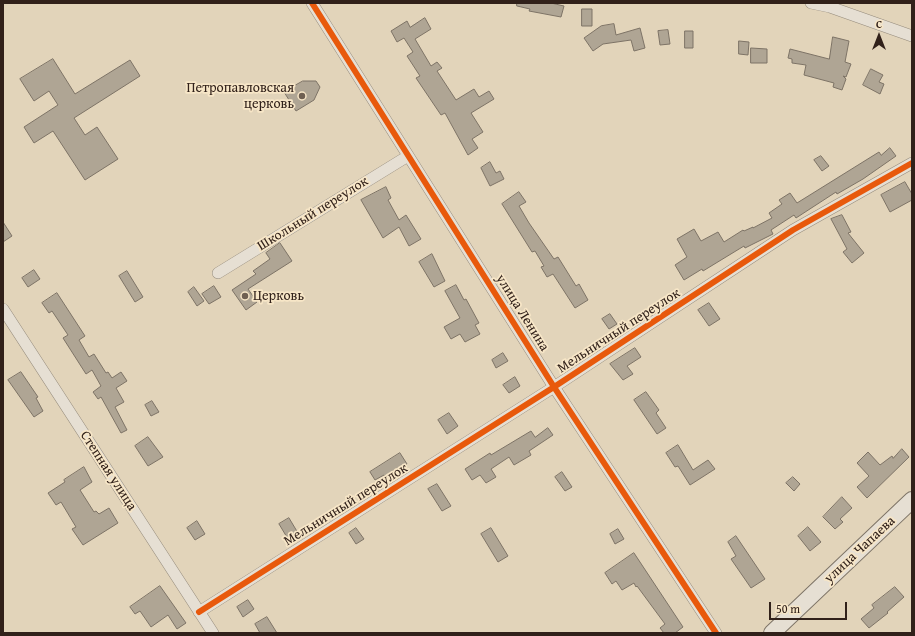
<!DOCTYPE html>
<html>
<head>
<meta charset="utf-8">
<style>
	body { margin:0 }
	#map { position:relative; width:915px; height:636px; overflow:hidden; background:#e2d4ba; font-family:"Gentium Book Plus",serif }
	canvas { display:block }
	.frame { position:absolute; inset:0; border:4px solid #31211a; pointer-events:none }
	.north { position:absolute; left:859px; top:16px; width:40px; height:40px; -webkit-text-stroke:3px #f7e6c7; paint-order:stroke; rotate:0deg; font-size:11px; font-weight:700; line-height:16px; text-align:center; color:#31211a }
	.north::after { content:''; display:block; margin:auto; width:14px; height:18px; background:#31211a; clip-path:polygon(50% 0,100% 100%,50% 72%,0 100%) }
	.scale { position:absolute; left:769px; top:602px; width:78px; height:18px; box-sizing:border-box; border:2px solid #31211a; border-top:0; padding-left:5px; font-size:12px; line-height:14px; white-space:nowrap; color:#31211a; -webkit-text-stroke:3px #f7e6c7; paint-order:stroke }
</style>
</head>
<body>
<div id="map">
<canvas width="915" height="636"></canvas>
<div class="frame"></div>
<div class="north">С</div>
<div class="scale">50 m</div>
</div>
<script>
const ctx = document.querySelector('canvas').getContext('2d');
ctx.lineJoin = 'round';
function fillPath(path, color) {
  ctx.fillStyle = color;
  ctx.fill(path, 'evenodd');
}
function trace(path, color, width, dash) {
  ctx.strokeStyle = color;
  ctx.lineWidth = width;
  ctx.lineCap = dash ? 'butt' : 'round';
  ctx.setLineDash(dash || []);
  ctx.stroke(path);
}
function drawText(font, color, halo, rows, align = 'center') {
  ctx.font = font + ' "Gentium Book Plus",serif';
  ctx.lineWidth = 3.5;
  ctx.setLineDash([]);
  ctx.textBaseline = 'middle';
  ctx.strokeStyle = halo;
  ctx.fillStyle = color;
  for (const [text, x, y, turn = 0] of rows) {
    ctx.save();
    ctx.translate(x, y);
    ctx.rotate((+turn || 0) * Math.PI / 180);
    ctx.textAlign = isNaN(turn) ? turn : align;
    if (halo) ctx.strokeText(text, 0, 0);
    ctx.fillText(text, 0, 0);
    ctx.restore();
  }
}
const building = new Path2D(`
	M517,3H551L564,6L561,17L529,11L530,9L517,6Z
	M582,9H592V26H582Z
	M425,18L431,29L415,39L431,66L437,62L442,68L437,71L456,100L474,89L479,97L489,91L494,99L471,113L483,132L472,139L478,148L468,155L445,113L441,115L416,78L420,76L407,56L413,52L404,38L397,42L391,31L407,21L410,27Z
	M614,24L616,35L640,28L645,48L634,51L631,40L603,44L593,51L584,38L601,26Z
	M668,30L670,44L660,45L658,31Z
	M685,31H693V48H685Z
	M833,37L849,41L845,62L851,64L846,77L843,76L846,79L842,90L833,87L834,83L804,75L806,65L792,63V59L788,58L790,49L829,59Z
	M739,41L749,42L748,55L739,54Z
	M751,48L767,49V63H751Z
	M53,59L75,94L130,60L140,76L74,118L85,135L97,127L118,159L85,180L53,131L34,143L24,127L58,105L49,91L34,101L20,79Z
	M871,69L883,75L879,82L884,84L880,94L863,85Z
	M303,81H316L320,87L314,100L296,111L284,92Z
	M890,148L896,156L863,179L837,194L836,192L796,218L794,215L771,230L773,234L745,248L744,246L703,271L702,269L684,280L675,265L687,257L677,239L694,229L701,241L718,232L724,242L743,230L744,231L753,227V228L772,218L769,213L782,204L779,200L790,193L797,203L879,152L881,155Z
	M821,156L829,166L822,171L814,160Z
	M490,162L496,173L500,171L504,179L490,186L481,168Z
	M905,182L912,194V200L890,212L881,195Z
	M386,187L391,198L388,200L399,220L406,215L421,239L409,246L399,227L383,238L361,200Z
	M519,192L526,202L519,206L529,223L554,259L558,257L576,286L579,284L588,300L575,308L553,274L547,277L541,267L544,266L535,251L532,252L502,204Z
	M842,215L851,232L848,233L864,253L852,263L843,252L847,249L831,219Z
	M3,222L12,236L3,242Z
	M280,243L292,261L248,289L257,302L246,310L232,290L256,274L253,271L270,259L266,253Z
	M432,254L445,281L434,287L419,262Z
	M34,270L40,279L28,287L22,278Z
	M127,271L143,297L135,302L119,276Z
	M456,285L464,300L466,299L479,323L475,325L480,334L465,342L460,334L451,339L444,327L460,318L445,291Z
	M214,286L221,297L209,304L202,294Z
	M194,287L204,301L197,306L188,292Z
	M57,293L85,336L79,340L89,357L94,354L106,373L108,372L112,378L121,372L127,381L116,388L124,402L115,407L127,430L121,433L101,397L98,399L93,392L101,386L92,370L86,374L63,338L68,335L52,311L49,313L42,303Z
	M709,303L720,319L709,326L698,310Z
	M610,314L617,324L609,329L602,319Z
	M635,348L641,357L627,366L633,374L623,380L610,364Z
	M503,353L508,361L496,368L492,360Z
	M21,372L38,397L36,398L43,411L34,417L8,380Z
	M515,377L520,386L509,393L503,385Z
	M646,392L659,410L656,413L666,428L657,434L634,400Z
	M152,401L159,412L151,416L145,405Z
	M449,413L458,426L447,434L438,420Z
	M548,428L553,435L529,451L531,455L514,465L509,457L491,469L496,477L486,483L480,475L472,480L465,469L490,453L491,455L531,431L535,437Z
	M148,437L163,457L148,466L135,446Z
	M678,445L693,470L708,460L715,469L690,485L678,466L675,467L666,453Z
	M902,449L909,457L867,498L857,487L869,476L857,463L868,452L880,465L892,456L893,458Z
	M400,453L407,464L385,478L384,475L375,480L370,472Z
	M84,467L92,482L80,490L94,512L96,511L99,514L109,508L118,523L83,545L72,529L76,527L61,502L56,505L48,493L65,482L64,480Z
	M562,472L572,487L565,491L555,477Z
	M793,477L800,484L794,491L786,483Z
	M437,484L451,506L442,511L428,489Z
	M842,497L852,508L840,519L843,522L835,529L823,517Z
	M289,518L298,533L288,539L279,524Z
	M197,521L205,534L195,540L187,528Z
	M808,527L821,542L810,551L798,536Z
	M356,528L364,539L356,544L349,533Z
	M491,528L508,556L498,562L481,534Z
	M618,529L624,539L615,544L610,534Z
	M736,536L765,579L751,588L731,559L736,556L728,542Z
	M634,553L683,627L675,633H664L660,628L665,624L637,586L636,587L634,583L622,590L616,581L612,584L605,573Z
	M160,586L186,623L177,629L168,615L151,627L140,611L135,614L130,607Z
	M895,587L904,597L887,612L888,613L869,628L861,619L874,608L872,605Z
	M248,600L254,609L243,617L237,607Z
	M267,617L277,633H260L255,624Z`);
const minor = new Path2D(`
	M312,3L554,387L716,633
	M811,3L830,7L912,36
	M218,273L408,156
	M3,309L213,633
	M199,612L554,387L793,230L912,163`);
const secondary = new Path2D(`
	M772,633L912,500`);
const cycleway = new Path2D(`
	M312,3L554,387L716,633
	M199,612L554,387L793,230L912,163`);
const markers = [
	[302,96,4,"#6f6052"],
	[245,296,4,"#6f6052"]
];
const poiNames = [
	["Петропавловская",294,88],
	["церковь",294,104],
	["Церковь",253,296,"left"]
];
const streetNames = [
	["Школьный переулок",313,214,-32],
	["улица Ленина",522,313,58],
	["Мельничный переулок",619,331,-33],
	["Степная улица",108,471,57],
	["Мельничный переулок",346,505,-32],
	["улица Чапаева",860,550,-43]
];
fillPath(building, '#afa594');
trace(building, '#7d7366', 1);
trace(minor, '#958b7c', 12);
trace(secondary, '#7d7366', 18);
trace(minor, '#e6dfd3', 11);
trace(secondary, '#e6dfd3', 16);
trace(cycleway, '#e8590c', 6);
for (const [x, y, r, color] of markers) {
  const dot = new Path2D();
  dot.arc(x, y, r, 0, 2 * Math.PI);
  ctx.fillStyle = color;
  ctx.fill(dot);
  trace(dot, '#f7e6c7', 1.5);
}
drawText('14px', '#31211a', '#f7e6c7', poiNames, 'right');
drawText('14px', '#31211a', '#f7e6c7', streetNames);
</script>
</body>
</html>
